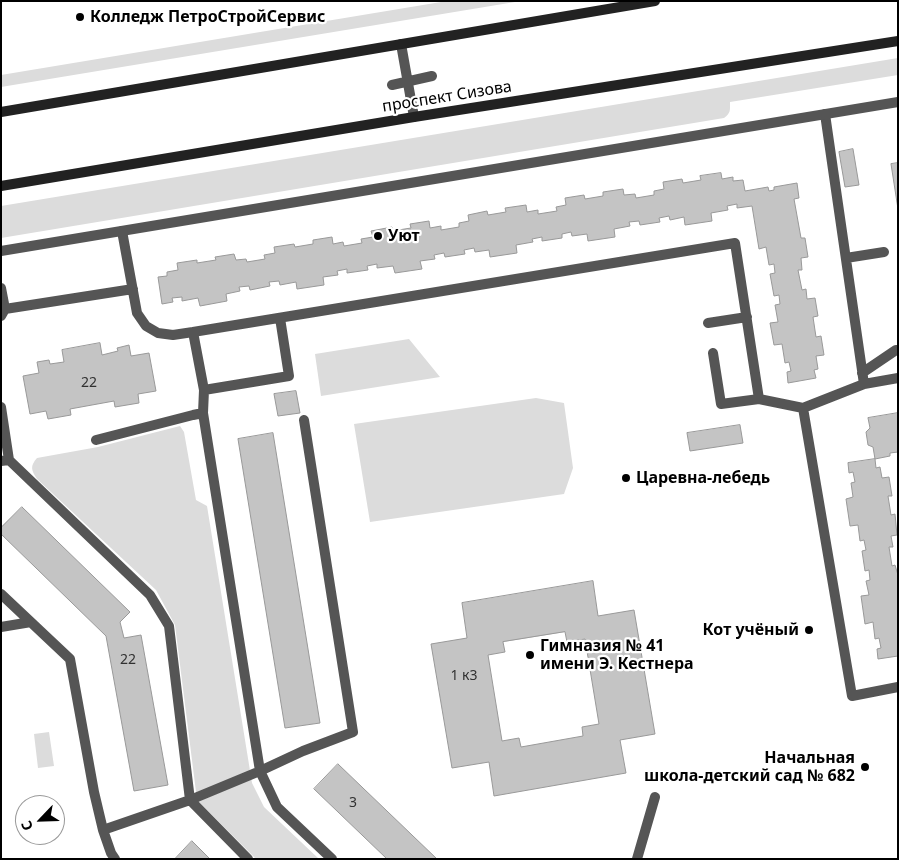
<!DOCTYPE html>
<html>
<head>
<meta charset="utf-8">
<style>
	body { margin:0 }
	#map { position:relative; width:899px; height:860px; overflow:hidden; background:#fff; font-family:"Noto Sans",sans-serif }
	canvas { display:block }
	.frame { position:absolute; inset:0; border:2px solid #000; pointer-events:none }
	.north { position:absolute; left:15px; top:795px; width:50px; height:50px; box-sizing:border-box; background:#fff; border:1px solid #999; border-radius:50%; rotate:246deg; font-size:14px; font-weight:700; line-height:20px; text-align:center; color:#000 }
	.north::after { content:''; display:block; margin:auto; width:18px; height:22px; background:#000; clip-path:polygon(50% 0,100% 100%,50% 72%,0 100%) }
</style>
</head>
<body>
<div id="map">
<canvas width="899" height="860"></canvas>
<div class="frame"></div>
<div class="north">С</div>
</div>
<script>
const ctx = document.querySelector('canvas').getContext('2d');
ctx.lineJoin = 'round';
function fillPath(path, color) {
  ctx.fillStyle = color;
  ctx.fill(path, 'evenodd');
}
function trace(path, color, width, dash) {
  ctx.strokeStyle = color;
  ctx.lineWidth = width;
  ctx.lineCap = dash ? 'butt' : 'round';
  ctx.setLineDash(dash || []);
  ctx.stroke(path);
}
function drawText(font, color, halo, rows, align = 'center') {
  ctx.font = font + ' "Noto Sans",sans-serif';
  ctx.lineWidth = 4.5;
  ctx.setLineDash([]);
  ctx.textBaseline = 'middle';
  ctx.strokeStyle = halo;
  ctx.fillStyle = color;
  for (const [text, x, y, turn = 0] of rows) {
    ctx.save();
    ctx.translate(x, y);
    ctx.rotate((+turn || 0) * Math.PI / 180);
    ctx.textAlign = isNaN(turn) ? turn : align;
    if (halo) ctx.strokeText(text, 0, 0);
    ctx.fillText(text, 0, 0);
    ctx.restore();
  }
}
const green = new Path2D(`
	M447,1H521L1,87V75Z
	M898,58V75L730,102C730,110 731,113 724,118L1,238V206Z
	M409,339L440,377L321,396L315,354Z
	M536,398L564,403L573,468L564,494L370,522L354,424Z
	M180,426L184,432L196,500L207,506L252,783L264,807L319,859H256L197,800L175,625L156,590L37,479C31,470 30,466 37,458L98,447Z
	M49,732L54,766L38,768L34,734Z`);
const building = new Path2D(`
	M853,149L859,185L845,187L839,152Z
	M898,163V209L891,164Z
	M721,173L722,179L733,177V181L743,180L745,191L768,187L769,191L774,190V187L797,183L799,198L794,199L801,238H805L808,257L801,258L802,270H798L802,290L806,289L807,299L815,298L818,316L813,317L816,337L821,336L824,355L816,356L818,369L814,370L816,378L788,383L787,372L791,371L789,362L785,363L782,344L774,345L770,323L778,322L775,305L780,304L779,295L774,296L770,274L775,273L774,264L769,265L766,247L759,249L752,206L737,208V204L727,206L728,210L711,213L712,221L685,225L684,217L670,220L669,216L659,218L660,222L640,225L639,221L629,222L630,226L614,229L615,237L588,241L587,234L572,236L571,232L562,234V238L542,241V237L532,239L533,242L516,245L517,253L490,257L489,250L475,252L474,248L464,250L465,254L445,257L444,253L434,255L435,259L420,261L422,269L395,273L393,266L377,268V264L367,266L368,270L347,273V269L337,271L338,275L323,277L324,285L297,289L296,282L280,285L279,281L269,282L270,286L250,290L249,286L239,287L240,291L226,294L227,301L200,306L198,298L182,301V297L172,298L173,302L162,304L158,277L167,276V272L178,270L177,263L197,260V263L216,260L215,257L234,254L236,260L246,259L247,262L265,259L264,255L275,253L274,247L294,244L295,247L313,244V240L332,237L333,244L343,242L344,246L362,243L361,239L373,237L371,231L392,227V231L411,228L410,224L429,221L430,228L441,226V230L459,227V223L469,221L468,215L487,211L488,215L506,212L505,208L526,205L527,212L538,210V214L557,211L556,207L566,205L565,198L584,195L585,199L603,196V192L623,189L624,195L635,194L636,198L654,195V191L664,189L663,182L682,179L683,183L701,180L700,176Z
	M100,343L102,355L118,351L117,348L129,345L131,356L149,353L156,391L138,394L139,403L115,407L114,401L70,409L71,415L48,419L46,411L30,414L23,376L39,373L37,362L49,360L50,364L64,362L62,350Z
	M296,391L300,413L278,416L274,394Z
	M898,413V452L890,453V456L875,459L873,447L868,445L866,432L870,428L868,418Z
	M740,425L743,443L690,451L687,433Z
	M273,433L320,723L285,728L238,439Z
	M875,459L876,468L880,467L882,478L889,477L892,496H888L891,515L895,514L897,535L891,536L893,547H889L892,566L895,565L898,575V656L878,659L877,649L881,648L879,638L875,639L873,622L865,624L861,596L869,595L866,581L870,580L869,570L865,571L862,551L866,550L864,540L860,541L858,525L850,526L846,499L853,497L851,483L855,482L853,472L849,473L848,463Z
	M22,507L130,612L120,622L124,638L141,635L168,785L134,791L106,636L1,534V525L2,526Z
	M593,581L598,616L634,610L655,734L620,740L626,773L494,796L489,762L452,768L431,644L467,638L462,603ZM565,632L567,642L585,639L599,724L582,727L583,736L521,747L519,738L502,741L488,655L505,652L503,642Z
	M338,764L437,859H387L314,789Z
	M192,841L210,859H175Z`);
const lane = new Path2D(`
	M401,44L414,117
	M392,85L432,76
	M825,114L864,384L803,408L852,696L898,687
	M122,231L137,313L146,326L158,333L173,335L193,332L204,390L203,413L260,771L277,807L332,859
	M846,258L884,252
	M1,288L5,309L1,316
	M5,309L133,289
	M708,323L747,317
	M193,332L735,243L759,399L803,408
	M713,353L721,404L759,399
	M862,373L896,350
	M864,384L898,378
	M204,390L289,376L280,318
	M1,407L9,460
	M96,440L193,415L203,413
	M1,461L9,460L150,595L169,626L190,800L248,859
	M1,594L70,659L94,792L103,830L111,853L115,859
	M1,627L31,622
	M103,830L190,800L260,771L303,751L353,732L304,420
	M637,859L655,797`);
const street = new Path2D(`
	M1,251L898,102`);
const secondary = new Path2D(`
	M1,112L655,1
	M1,186L414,117L898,41`);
const markers = [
	[80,17,5,"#000"],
	[378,236,5,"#000"],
	[626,478,5,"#000"],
	[809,630,5,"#000"],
	[530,655,5,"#000"],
	[865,767,5,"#000"]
];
const numberNames = [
	["22",89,383],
	["22",128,660],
	["1 к3",464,676],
	["3",353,803]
];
const poiNames = [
	["Колледж ПетроСтройСервис",90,17],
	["Уют",388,236],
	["Царевна-лебедь",636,478],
	["Кот учёный",799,630,"right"],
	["Гимназия № 41",540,646],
	["имени Э. Кестнера",540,664],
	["Начальная",855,758,"right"],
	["школа-детский сад № 682",855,776,"right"]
];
const streetNames = [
	["проспект Сизова",447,97,-9]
];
fillPath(green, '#dcdcdc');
fillPath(building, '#c4c4c4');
trace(building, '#999', 1);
trace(lane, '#555', 10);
trace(street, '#555', 10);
trace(secondary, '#222', 10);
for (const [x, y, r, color] of markers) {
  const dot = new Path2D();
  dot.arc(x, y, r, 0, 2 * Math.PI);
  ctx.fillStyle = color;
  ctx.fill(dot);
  trace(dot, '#fff', 2);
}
drawText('14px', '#313131', null, numberNames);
drawText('bold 16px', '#000', '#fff', poiNames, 'left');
drawText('16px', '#000', '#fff', streetNames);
</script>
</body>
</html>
